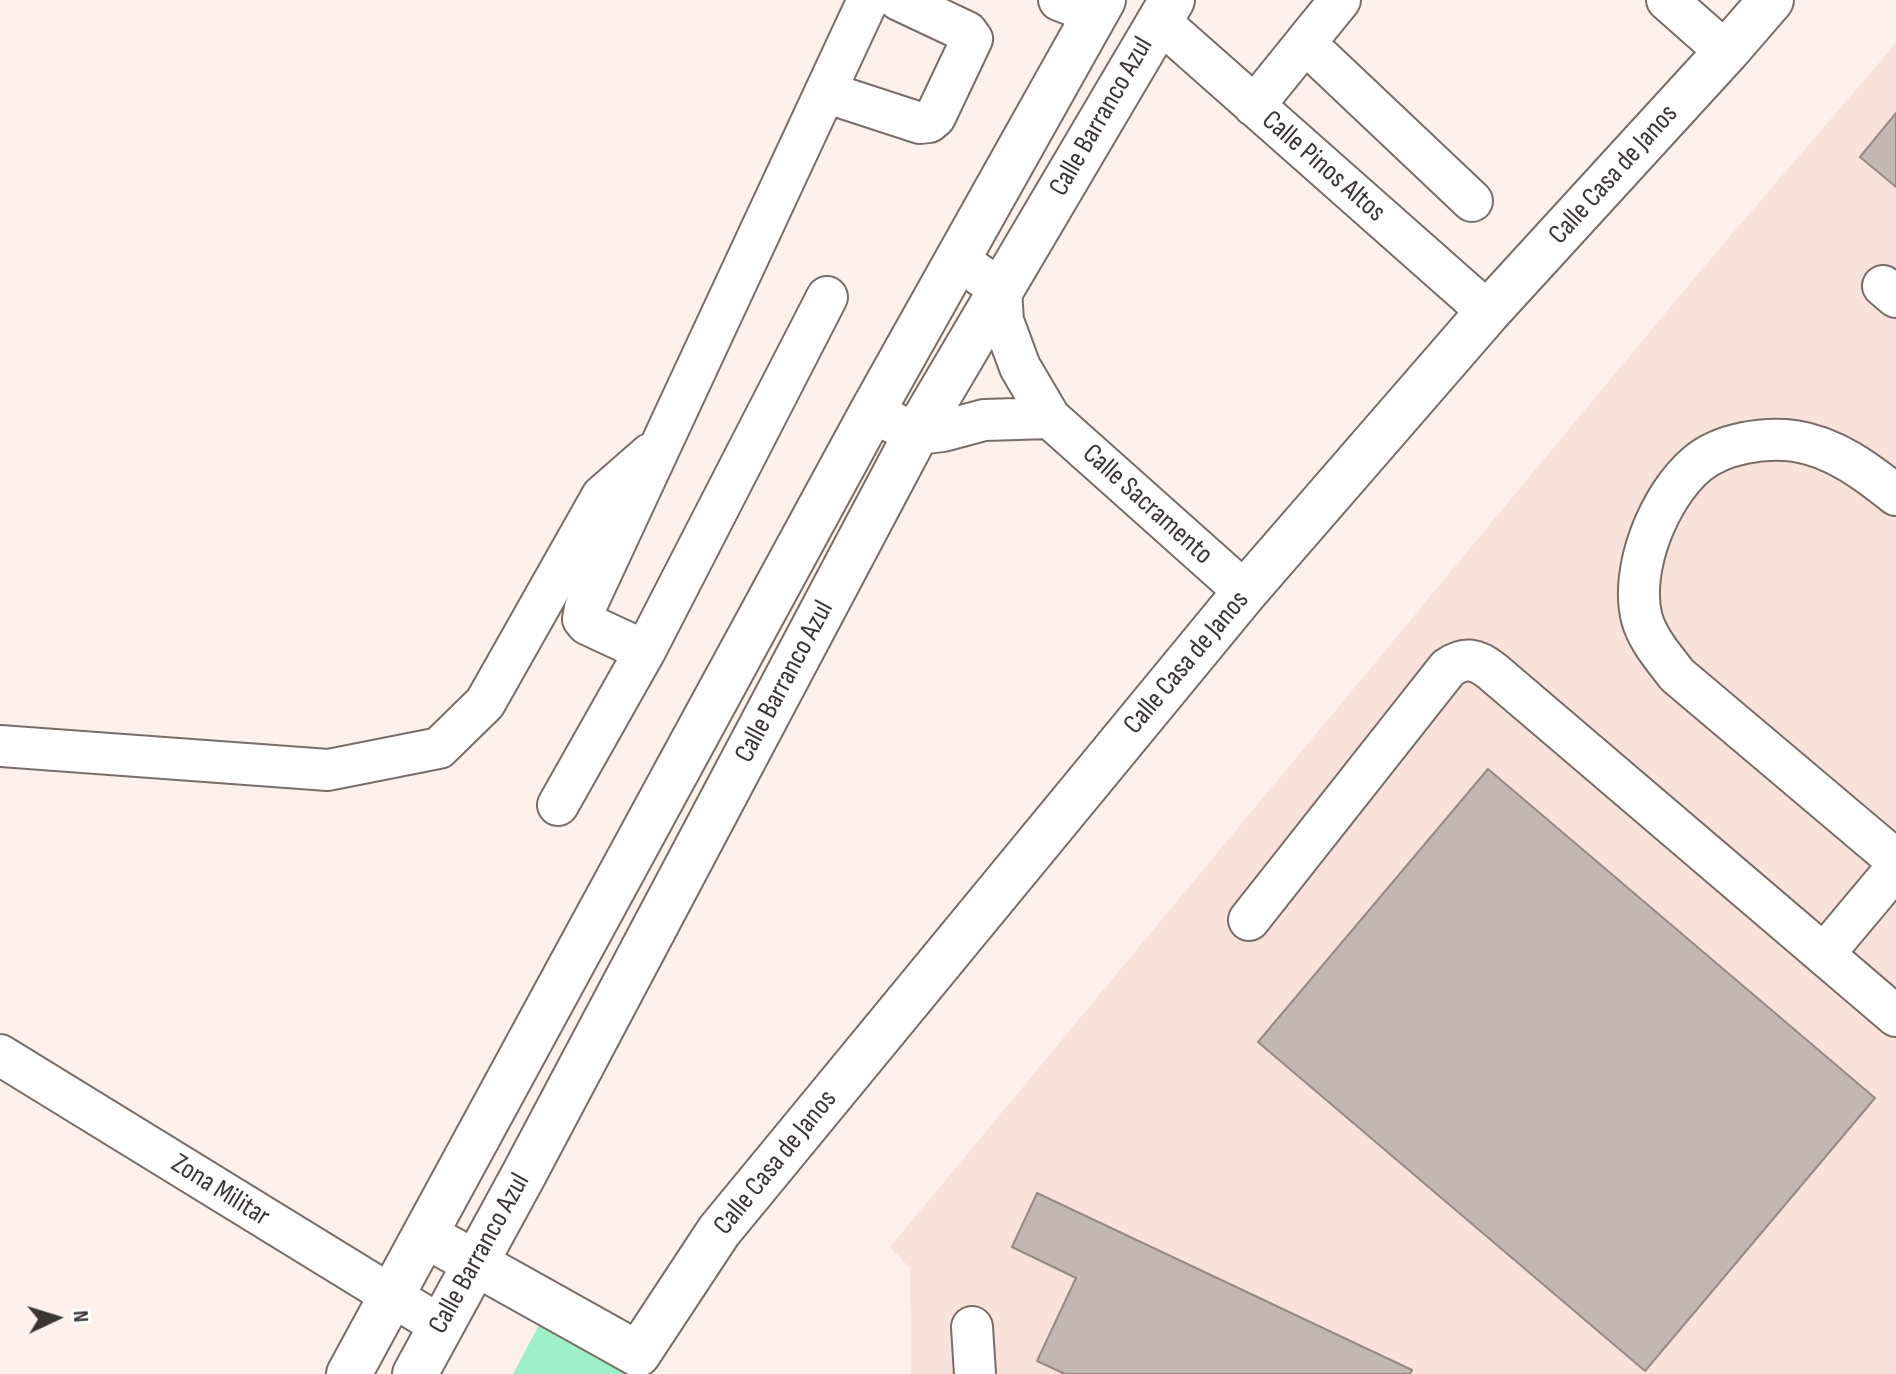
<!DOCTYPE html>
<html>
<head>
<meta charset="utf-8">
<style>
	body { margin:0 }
	#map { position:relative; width:1896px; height:1374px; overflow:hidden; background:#fef0ea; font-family:"Sofia Sans Condensed",sans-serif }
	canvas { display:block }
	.north { position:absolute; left:16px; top:1278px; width:80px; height:80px; -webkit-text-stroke:6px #fff; paint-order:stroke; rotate:86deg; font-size:22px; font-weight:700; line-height:32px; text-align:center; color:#3b3634 }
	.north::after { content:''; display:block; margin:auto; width:28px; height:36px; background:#3b3634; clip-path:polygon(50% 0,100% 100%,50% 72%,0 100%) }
</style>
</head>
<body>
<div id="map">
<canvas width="1896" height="1374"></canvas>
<div class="north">N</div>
</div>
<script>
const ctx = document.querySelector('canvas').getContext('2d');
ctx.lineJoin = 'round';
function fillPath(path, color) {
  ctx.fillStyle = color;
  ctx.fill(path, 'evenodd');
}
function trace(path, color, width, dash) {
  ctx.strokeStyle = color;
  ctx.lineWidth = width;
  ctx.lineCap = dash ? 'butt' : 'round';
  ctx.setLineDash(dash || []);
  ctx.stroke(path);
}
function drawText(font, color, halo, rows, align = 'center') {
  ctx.font = font + ' "Sofia Sans Condensed",sans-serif';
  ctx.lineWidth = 7;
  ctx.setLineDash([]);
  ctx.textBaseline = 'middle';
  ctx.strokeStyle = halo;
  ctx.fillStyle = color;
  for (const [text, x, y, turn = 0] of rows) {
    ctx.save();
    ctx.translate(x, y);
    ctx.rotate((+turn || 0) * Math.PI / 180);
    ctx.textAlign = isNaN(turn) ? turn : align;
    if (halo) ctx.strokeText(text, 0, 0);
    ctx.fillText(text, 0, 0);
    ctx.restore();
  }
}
const built = new Path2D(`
	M1896,43V1374H911L910,1268L890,1247L1702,269Z`);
const green = new Path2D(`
	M540,1323L634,1363L629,1374H513Z`);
const building = new Path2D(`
	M1896,113V187L1860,157Z
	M1488,769L1875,1098L1645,1371L1258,1042Z
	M1037,1193L1412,1370L1410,1374H1065L1037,1361L1076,1278L1012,1247Z`);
const minor = new Path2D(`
	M1059,0L1095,14
	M1340,0L1305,43L1472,201
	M1667,0L1726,52
	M1159,21L1488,312
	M825,92L920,123L929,122L935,117L972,39L967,32L899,0
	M1254,106L1305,43
	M957,259L1001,290L1003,321L1020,367L1050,418L1245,592
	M1883,286L1896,297
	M872,412L916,434L943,431L984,420L1050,418
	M1896,495C1866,471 1834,447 1795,441C1764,437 1722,443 1697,464C1659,496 1629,570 1642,619C1648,640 1664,658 1677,675L1896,860
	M645,651L827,297
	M0,746L328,770L439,748L485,703L602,496L650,454
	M558,805L645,651L587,624L583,619L585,608L868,0
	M1249,920L1448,668C1465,656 1477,659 1493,672L1896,1016
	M1824,954L1896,868
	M0,1055L441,1326
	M972,1327L975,1374`);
const major = new Path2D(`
	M425,1235L638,1354L719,1231L1245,592L1488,312L1726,52L1771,0
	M349,1374L872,412L1103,0
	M415,1374L523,1176L916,434L1172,0`);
const streetNames = [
	["Calle Barranco Azul",1102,117,-60],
	["Calle Pinos Altos",1323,167,41],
	["Calle Casa de Janos",1614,175,-48],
	["Calle Sacramento",1147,505,42],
	["Calle Casa de Janos",1187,663,-50],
	["Calle Barranco Azul",785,682,-62],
	["Calle Casa de Janos",776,1163,-51],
	["Zona Militar",220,1191,32],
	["Calle Barranco Azul",480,1254,-61]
];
fillPath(built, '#f8e2da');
fillPath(green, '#9ef0c9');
fillPath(building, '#c4b7b2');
trace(building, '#968a85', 2);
trace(minor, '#796d68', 44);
trace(major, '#796d68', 48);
trace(minor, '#fff', 40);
trace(major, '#fff', 44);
drawText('28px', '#3b3634', '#fff', streetNames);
</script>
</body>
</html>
